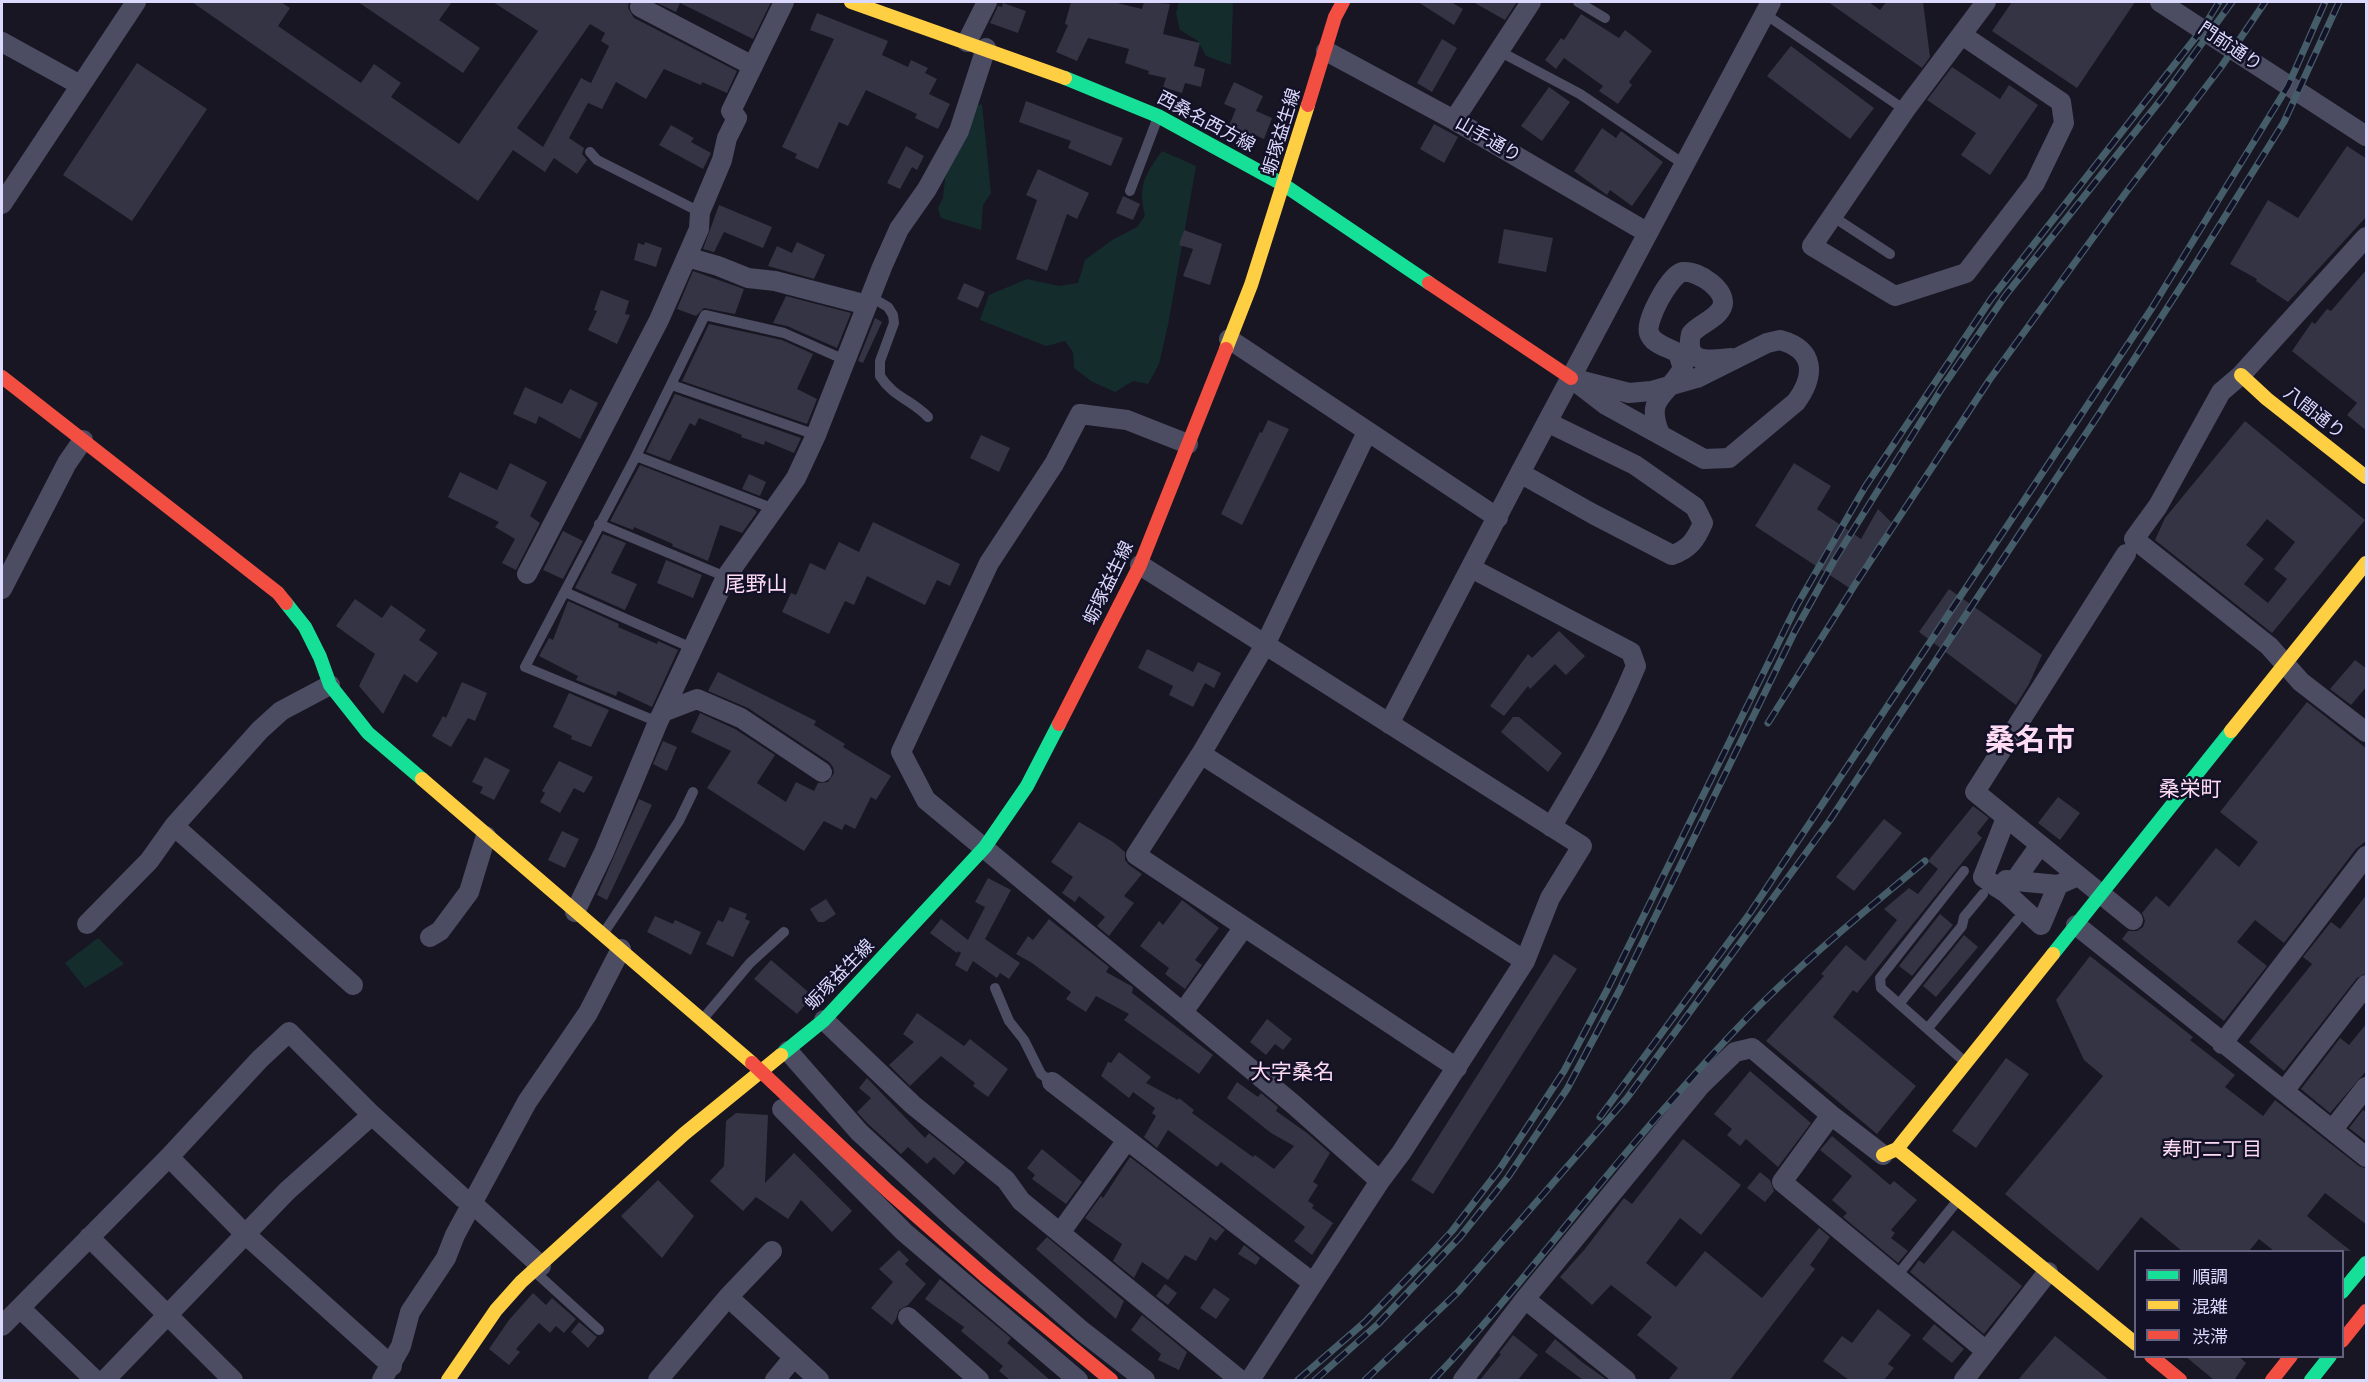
<!DOCTYPE html>
<html>
<head>
<meta charset="utf-8">
<style>
	body { margin:0 }
	#map { position:relative; width:2368px; height:1382px; overflow:hidden; background:#171622; font-family:"IBM Plex Sans","Noto Sans JP",sans-serif }
	canvas { display:block }
	.frame { position:absolute; inset:0; border:3px solid #dbd9fd; pointer-events:none }
	.legend { position:absolute; left:2134px; top:1250px; width:210px; height:108px; box-sizing:border-box; background:#131127; border:2px solid #63617d; margin:0; padding:8px 10px; list-style:none; font-size:18px; color:#dbd9fd }
	.legend li { display:flex; align-items:center; gap:12px; height:30px }
	.legend b { width:30px; border:2px solid #63617d }
</style>
</head>
<body>
<div id="map">
<canvas width="2368" height="1382"></canvas>
<div class="frame"></div>
<ul class="legend">
<li><b style="height:8px;background:#16e098"></b>順調</li>
<li><b style="height:8px;background:#ffcf43"></b>混雑</li>
<li><b style="height:8px;background:#f24e42"></b>渋滞</li>
</ul>
</div>
<script>
const ctx = document.querySelector('canvas').getContext('2d');
ctx.lineJoin = 'round';
function fillPath(path, color) {
  ctx.fillStyle = color;
  ctx.fill(path, 'evenodd');
}
function trace(path, color, width, dash) {
  ctx.strokeStyle = color;
  ctx.lineWidth = width;
  ctx.lineCap = dash ? 'butt' : 'round';
  ctx.setLineDash(dash || []);
  ctx.stroke(path);
}
function drawText(font, color, halo, rows, align = 'center') {
  ctx.font = font + ' "IBM Plex Sans","Noto Sans JP",sans-serif';
  ctx.lineWidth = 5;
  ctx.setLineDash([]);
  ctx.textBaseline = 'middle';
  ctx.strokeStyle = halo;
  ctx.fillStyle = color;
  for (const [text, x, y, turn = 0] of rows) {
    ctx.save();
    ctx.translate(x, y);
    ctx.rotate((+turn || 0) * Math.PI / 180);
    ctx.textAlign = isNaN(turn) ? turn : align;
    if (halo) ctx.strokeText(text, 0, 0);
    ctx.fillText(text, 0, 0);
    ctx.restore();
  }
}
const green = new Path2D(`
	M1179,2H1233L1231,65L1206,56L1198,41L1180,30L1176,13Z
	M982,104L991,193L983,205L981,230L941,218L938,208L943,198L945,179L951,157L976,106Z
	M1162,151L1196,166L1168,325L1159,364L1148,384L1133,381L1115,392L1091,381L1074,368L1073,352L1065,341L1046,346L980,320L989,295L1027,279L1059,286L1078,283L1085,260L1112,240L1137,227L1145,216C1138,185 1144,176 1162,151Z
	M98,938L124,964L85,988L65,963Z`);
const building = new Path2D(`
	M192,2H281L290,8L278,26L361,83L374,64L401,83L391,97L459,144L538,31L493,2H629L628,8L634,18L737,71L727,93L702,82L701,85L664,69L646,99L616,82L602,109L588,103L569,138L584,148L582,154L587,160L577,174L554,158L545,172L513,150L478,201ZM590,24L605,33L601,41L609,46L591,83L581,78L543,147L517,128Z
	M358,2H452L439,20L480,48L463,73Z
	M655,2H771L753,39L680,3L676,12Z
	M1071,2H1113L1142,9L1144,2L1170,4L1163,34L1200,43L1194,66L1205,69L1201,87L1185,83L1182,93L1163,87L1166,78L1148,74L1149,71L1125,63L1129,49L1088,38L1077,61L1056,52L1068,25L1065,24Z
	M1418,2H1451L1463,9L1454,25Z
	M1473,2H1517L1505,20Z
	M1828,2H1869L1880,10L1886,2H1923L1930,57L1922,68Z
	M2012,2H2135L2077,88L1992,31Z
	M1003,3L1026,11L1018,33L990,23L998,6L1002,7Z
	M817,13L888,41L882,55L908,67L911,60L928,68L925,73L937,79L929,94L950,104L938,129L915,118L917,114L866,90L848,126L839,122L818,169L795,158L797,154L782,147L834,39L810,30Z
	M1581,14L1619,38L1625,30L1652,51L1629,82L1632,85L1618,104L1599,91L1603,86L1564,58L1556,69L1545,60L1561,38L1564,40Z
	M1442,39L1457,48L1432,92L1417,83Z
	M1791,46L1874,108L1850,139L1767,76Z
	M137,63L207,109L132,221L63,175Z
	M1952,67L2000,99L2009,85L2038,105L1990,175L1961,155L1976,133L1927,100Z
	M1234,82L1263,96L1256,111L1272,118L1264,139L1253,134L1252,138L1228,128L1236,109L1224,104Z
	M1549,87L1570,102L1542,141L1521,126Z
	M1026,101L1123,138L1111,166L1068,148L1071,141L1019,122Z
	M1434,124L1458,137L1444,163L1420,149Z
	M671,125L694,138L691,142L711,153L703,169L659,145Z
	M1602,128L1616,138L1621,131L1663,162L1632,206L1610,190L1607,195L1574,171Z
	M906,146L924,156L917,170L912,167L900,189L887,183Z
	M2347,146L2367,159V216L2288,302L2256,281L2257,279L2230,264L2268,200L2298,218Z
	M1038,169L1089,193L1077,219L1067,214L1047,271L1016,259L1037,200L1026,195Z
	M1123,196L1140,204L1133,220L1116,213Z
	M719,205L772,227L763,248L724,232L714,252L703,249Z
	M1504,229L1553,238L1546,272L1498,263Z
	M1184,230L1222,244L1210,285L1183,276L1193,249L1179,245Z
	M645,242L662,248L656,267L634,260L638,243L644,245Z
	M797,242L825,255L814,279L768,266L777,246L792,253Z
	M2367,269V431L2347,415L2357,403L2292,351L2312,322L2315,324L2327,309L2331,311Z
	M693,271L744,289L735,314L704,308L696,316L677,309Z
	M964,283L985,292L978,308L957,299Z
	M601,290L629,301L625,314L630,315L617,344L588,330L597,311L594,310Z
	M786,296L851,313L837,348L787,326L773,323Z
	M875,318L882,322L863,363L858,361Z
	M709,324L782,340L813,354L797,389L817,399L807,424L682,381Z
	M525,387L562,404L570,389L598,403L580,439L539,416L536,424L513,414Z
	M675,394L801,438L794,453L765,441L764,445L741,437L742,435L699,418L695,426L690,423L670,461L646,452Z
	M1268,420L1289,429L1242,525L1221,514L1260,432L1262,433Z
	M2245,421L2365,520L2272,633L2155,540L2165,518ZM2267,519L2295,542L2274,569L2287,579L2268,603L2244,584L2264,559L2246,545Z
	M981,435L1010,448L999,472L970,458Z
	M510,463L547,482L530,516L540,523L516,570L502,563L515,539L495,527L499,522L448,497L460,472L497,490Z
	M1794,463L1831,486L1817,509L1861,539L1878,509L1892,523L1851,589L1755,526Z
	M640,465L754,509L757,512L742,533L720,525L708,561L672,546L673,544L634,527L633,530L610,521Z
	M749,474L766,482L760,496L742,489Z
	M873,522L960,564L950,586L937,580L925,605L867,576L854,605L845,601L829,634L782,612L791,593L796,595L810,563L825,570L839,542L859,552Z
	M563,531L583,541L563,579L543,570Z
	M603,534L626,543L611,573L637,584L625,610L575,588Z
	M666,560L702,575L693,598L657,583Z
	M1949,589L2042,655L2029,684L2016,705L1919,632Z
	M355,599L382,618L391,605L426,630L419,640L438,653L417,683L404,674L383,714L359,686L375,654L336,626Z
	M568,601L619,624L618,627L657,644L658,641L678,650L652,707L618,691L616,696L576,680L578,676L539,656L549,638L553,640Z
	M1559,631L1585,656L1566,675L1555,664L1530,689L1528,686L1504,716L1490,706L1528,654L1532,658Z
	M1147,649L1193,672L1198,662L1221,673L1214,688L1205,683L1193,707L1169,695L1173,686L1138,668Z
	M2355,660L2367,669V686L2351,705L2330,689Z
	M718,672L816,721L814,725L845,744L843,747L891,776L876,800L871,797L855,829L845,824L842,830L824,821L804,851L707,788L731,751L691,732L700,713L735,729L775,755L757,783L786,802L796,782L814,791L818,783L828,782L834,773L833,767L829,762L748,708L708,691Z
	M462,682L487,693L475,721L468,718L451,747L432,736L443,716L446,718Z
	M569,693L609,710L591,747L571,739L572,736L553,727Z
	M2307,702L2367,749V840L2356,849L2284,943L2255,920L2237,942L2267,966L2224,1021L2122,939L2128,931H2137L2143,927L2145,921L2142,913L2156,896L2169,907L2216,848L2239,867L2258,842L2220,812Z
	M1513,717H1519L1562,753L1548,772L1501,732Z
	M663,741L677,747L667,771L653,764Z
	M485,757L510,770L494,800L480,793L483,787L472,782Z
	M559,761L593,777L584,793L574,788L560,813L540,802L545,793L542,791Z
	M2058,797L2080,813L2060,840L2038,823Z
	M639,799L652,805L607,900L597,895Z
	M1973,806L1989,818L1977,833L1982,838L1857,993L1853,990L1833,1017L1916,1086L1877,1134L1766,1041L1824,976L1821,974L1846,945L1865,961L1897,920L1884,909L1909,888L1918,894L1938,869L1928,861Z
	M1884,819L1902,833L1854,891L1836,877Z
	M1079,822L1113,842L1125,852V860L1129,865L1142,874L1124,896L1134,903L1109,936L1097,926L1105,917L1079,896L1075,902L1062,893L1073,877L1051,862Z
	M562,831L579,839L565,868L548,860Z
	M988,878L1011,890L985,939L1020,963L1009,979L1000,973L997,978L973,961L967,972L955,965L961,953L958,951L957,953L930,933L941,919L968,940L985,907L975,902Z
	M2367,894V973L2357,978L2284,1071L2249,1042L2312,964L2303,957L2331,922L2340,929Z
	M826,899L836,914L824,922H818L810,909Z
	M1182,900L1219,928L1195,960L1202,965L1185,989L1165,974L1169,968L1140,946L1159,921L1163,925Z
	M730,907L747,914L745,919L750,921L733,957L706,944L718,920L723,922Z
	M1940,914L1953,925L1912,976L1899,966Z
	M655,916L673,924L675,920L701,932L691,955L647,932Z
	M1049,919L1109,967L1106,972L1133,987L1132,993L1213,1055L1199,1074L1124,1020L1129,1014L1096,996L1086,1012L1066,999L1071,992L1032,963L1016,954L1028,936L1033,940Z
	M1964,935L1978,947L1936,997L1923,986Z
	M1554,954L1577,969L1433,1194L1411,1180Z
	M2090,956L2193,1037L2190,1040L2235,1075L2225,1087L2263,1116L2275,1100L2359,1166L2367,1169V1225L2325,1193L2307,1216L2351,1251H2274L2259,1239L2249,1251H2182L2141,1217L2098,1271L2005,1194L2103,1076L2084,1060L2056,1000Z
	M771,960L813,996L797,1014L754,979Z
	M917,1013L964,1046L970,1039L1008,1069L988,1097L973,1086L975,1083L941,1056L910,1086L889,1065L914,1042L903,1034Z
	M1267,1019L1292,1039L1283,1050L1275,1044L1266,1055L1250,1042Z
	M2367,1023V1070L2330,1113L2301,1089L2340,1038L2349,1045Z
	M1119,1052L1151,1077L1146,1083L1178,1100L1179,1098L1194,1110L1192,1113L1253,1157L1255,1155L1274,1169L1294,1146L1271,1133L1227,1098L1237,1082L1258,1097L1261,1093L1278,1107L1276,1111L1307,1133L1330,1153L1313,1182L1318,1185L1308,1201L1314,1205L1312,1208L1333,1223L1312,1255L1294,1241L1305,1227L1221,1162L1217,1167L1168,1130L1157,1148L1144,1137L1156,1116L1152,1113L1155,1108L1133,1092L1129,1098L1101,1076L1108,1062L1111,1063Z
	M2006,1058L2029,1074L1976,1148L1952,1131Z
	M1750,1071L1811,1123L1778,1167L1746,1139L1740,1146L1727,1135L1732,1129L1714,1114Z
	M867,1078L925,1138L929,1133L965,1162L954,1175L934,1157L927,1164L908,1147L901,1154L868,1124L857,1112L871,1098L859,1088Z
	M2363,1110L2367,1113V1142L2349,1128Z
	M736,1113L768,1115L765,1183L794,1153L852,1211L832,1232L801,1200L788,1219L756,1197L743,1211L710,1181L724,1166L726,1121Z
	M1832,1136L1890,1185L1894,1181L1917,1200L1891,1230L1895,1233L1891,1238L1908,1251L1898,1263L1843,1217L1847,1213L1832,1200L1852,1176L1820,1150Z
	M1683,1139L1741,1185L1701,1235L1680,1218L1646,1263L1676,1287L1705,1251L1762,1298L1819,1228L1830,1237L1810,1265L1815,1269L1730,1380H1668L1678,1368L1637,1335L1652,1317L1611,1285L1592,1305L1560,1277L1585,1249L1624,1198L1632,1204Z
	M1042,1149L1082,1182L1066,1204L1032,1179L1035,1175L1027,1168Z
	M1130,1157L1225,1230L1216,1241L1210,1237L1196,1261L1185,1255L1168,1280L1142,1262L1134,1278L1113,1261L1122,1244L1085,1218L1101,1196L1103,1198Z
	M1760,1172L1770,1180L1774,1191L1765,1202L1747,1188Z
	M658,1180L694,1216L662,1258L621,1216Z
	M1953,1230L2022,1286L1984,1334L1910,1272L1919,1260L1924,1264Z
	M1047,1237L1124,1301L1116,1319L1036,1249Z
	M1244,1245L1260,1258L1256,1265L1238,1254Z
	M899,1250L909,1260L905,1264L926,1284L908,1305L899,1310L896,1319L892,1325L871,1308L893,1282L879,1269Z
	M940,1279L1011,1338L1007,1343L1050,1380H1010L999,1371L1003,1366L961,1331L964,1327L925,1299Z
	M1165,1284L1177,1293L1168,1305L1156,1296Z
	M1214,1288L1230,1299L1216,1319L1200,1308Z
	M533,1293L546,1305L552,1298L576,1319L564,1333L556,1326L550,1333L539,1323L516,1349L520,1352L509,1365L489,1349L509,1320Z
	M1878,1309L1911,1335L1888,1364L1894,1368L1884,1380H1849L1823,1361L1842,1336L1852,1343Z
	M1142,1315L1187,1352L1179,1370L1158,1360L1161,1354L1131,1330Z
	M579,1322L597,1337L588,1348L571,1332Z
	M1934,1324L1964,1349L1952,1363L1922,1339Z
	M1513,1335L1538,1355L1518,1380H1480L1501,1354L1499,1353Z
	M2055,1336L2109,1380H2018Z
	M1555,1339L1582,1362L1607,1380H1583L1545,1352Z
	M2185,1356H2238L2246,1363L2235,1379L2214,1380Z`);
const lane = new Path2D(`
	M1578,2L1605,18
	M1765,14L1905,110
	M1497,50L1580,94L1685,165
	M590,152L597,160L700,212
	M1130,191L1158,117
	M1832,216L1890,254
	M871,297L888,307L893,315L894,323L880,361V376C893,397 912,400 928,417
	M672,385L816,435
	M636,456L774,509
	M599,524L726,577
	M565,592L692,648
	M658,722L525,667L636,456L705,315L784,333L845,360
	M1964,871L1880,978L1881,988L1965,1062
	M603,934L679,821L693,792
	M995,988L1009,1021L1024,1040L1041,1074L1052,1082
	M1899,1004L1962,926L1964,917L1983,894
	M702,1020L750,963L784,932
	M1928,1028L2017,920
	M534,1271L599,1330
	M1896,1277L1958,1200`);
const street = new Path2D(`
	M2160,2L2366,136
	M640,7L753,66
	M1962,35L2061,102L2064,123L2035,183L1966,273L1895,296L1812,246L1905,110L1986,2
	M2,42L80,85
	M967,42L987,2
	M1326,51L1454,120L1648,233
	M1454,120L1531,2
	M2,204L136,2
	M2366,237L2241,375L2221,392L2158,506L2134,539L2269,646L2301,682L2366,732
	M687,257L718,266L748,278L775,281L867,305
	M1229,339L1498,518
	M1780,340C1816,350 1815,376 1796,402L1729,458L1704,459L1606,405L1571,378L1629,393L1651,391L1697,378L1767,343Z
	M1367,432L1265,645L1201,754L1136,855L1457,1068
	M1660,434C1644,396 1668,396 1683,368L1678,353C1668,347 1653,345 1649,333C1645,321 1670,274 1683,272C1698,270 1729,291 1722,307C1717,319 1699,324 1691,334C1684,365 1710,360 1731,358
	M1188,444L1127,420L1080,414L1054,464L989,563L901,752L926,800L1293,1104L1380,1181
	M1520,473L1593,514L1672,555C1690,549 1696,539 1703,523L1695,507L1635,465L1547,422
	M2126,554L1975,792L2133,920
	M1140,565L1582,846L1550,898L1525,961L1401,1153L1380,1181L1250,1380
	M1471,568L1631,652L1636,666C1613,722 1583,774 1551,827
	M527,574L659,320L699,229L700,212L722,160L727,138L737,118L731,111L784,2
	M2,589L67,463L83,440
	M663,712L697,699L741,718L822,772
	M1389,724L1520,473L1771,2
	M1201,754L1525,961
	M2006,818L1983,877L2006,893L2041,925L2058,885L2078,876
	M174,826L353,985
	M2006,880L2058,885
	M1995,886L2006,893L2040,845
	M575,912L604,852L658,722L726,577L796,478L816,435L882,267L899,229L927,189L959,131L986,48
	M87,924L149,861L174,826L260,730L281,711L330,685
	M2076,925L2366,1157
	M430,937L440,931L469,892L486,836
	M1183,1012L1244,927
	M824,1020L913,1105L1006,1180L1021,1201L1240,1380
	M2222,1044L2366,856
	M788,1051L859,1132L956,1221L1082,1331L1145,1380
	M1052,1082L1313,1283
	M2284,1091L2366,985
	M782,1109L904,1232L1078,1380
	M1831,1115L1782,1182L1986,1351
	M2333,1129L2366,1087
	M169,1157L245,1234L392,1366
	M1060,1233L1127,1140
	M89,1237L233,1380
	M728,1297L819,1380
	M1525,1299L1626,1380
	M20,1308L95,1380
	M908,1317L979,1380
	M2,1326L169,1157L260,1059L289,1032L372,1115L463,1198L473,1204L541,1266
	M105,1380L287,1191L372,1115
	M382,1380L401,1346L410,1312L446,1258L455,1235L527,1102L588,1013L621,949
	M658,1380L728,1297L772,1251
	M775,1380L794,1357
	M1463,1380L1525,1299L1701,1085L1735,1052L1752,1048L1831,1115L1883,1155
	M1964,1380L2048,1272`);
const fast = new Path2D(`
	M1065,78L1158,116L1284,185L1429,283
	M286,603L305,627L320,657L330,685L368,733L422,779
	M2053,954L2231,731
	M781,1055L824,1020L985,847L1027,786L1059,724
	M2342,1292L2366,1263
	M2311,1380L2330,1356`);
const slow = new Path2D(`
	M851,2L1065,78
	M1226,349L1251,285L1308,105
	M2241,375L2267,399L2366,477
	M2231,731L2366,563
	M422,779L752,1063
	M1897,1149L2136,1344
	M1883,1155L1897,1149L2053,954
	M448,1380L496,1310L521,1282L684,1134L781,1055`);
const jam = new Path2D(`
	M1308,105L1335,17L1343,2
	M1429,283L1571,378
	M2,377L278,593L286,603
	M1059,724L1140,565L1226,349
	M752,1063L888,1191L985,1276L1111,1380
	M2342,1341L2366,1311
	M2151,1356L2180,1380
	M2272,1380L2291,1356`);
const rail = new Path2D(`
	M1768,723L1856,583L1990,379L2127,191L2221,67L2265,2
	M1600,1117L1750,913L2152,308L2288,86L2325,2
	M1298,1380L1365,1322L1428,1257L1452,1231L1499,1170L1564,1071L1607,990L1797,605L1865,487L1991,299L2203,28L2219,2
	M1315,1380L1378,1324L1460,1237L1508,1177L1567,1089L1619,991L1795,631L1835,559L1942,388L2005,296L2163,97L2232,2
	M1365,1380L1458,1292L1627,1098L1830,820L2099,414L2191,271L2284,122L2339,2
	M1433,1380C1517,1292 1589,1192 1671,1101C1710,1057 1750,1012 1794,973C1836,934 1881,898 1925,861`);
const streetNames = [
	["門前通り",2230,47,34],
	["西桑名西方線",1206,122,28],
	["蛎塚益生線",1282,132,-73],
	["山手通り",1488,140,30],
	["八間通り",2314,413,38],
	["蛎塚益生線",1109,583,-64],
	["蛎塚益生線",840,975,-46]
];
const neighbourhoodNames = [
	["寿町二丁目",2212,1150]
];
const quarterNames = [
	["尾野山",756,585],
	["桑栄町",2190,790],
	["大字桑名",1292,1073]
];
const townNames = [
	["桑名市",2030,741]
];
fillPath(green, '#142d2c');
fillPath(building, '#353444');
trace(lane, '#4c4c63', 10);
trace(street, '#4c4c63', 20);
trace(fast, '#16e098', 14);
trace(slow, '#ffcf43', 14);
trace(jam, '#f24e42', 14);
trace(rail, '#455c69', 7);
trace(rail, '#131127', 4.5, [14]);
drawText('18px', '#dbd9fd', '#131127', streetNames);
drawText('20px', '#fddbf3', '#131127', neighbourhoodNames);
drawText('21px', '#fddbf3', '#131127', quarterNames);
drawText('bold 30px', '#fddbf3', '#131127', townNames);
</script>
</body>
</html>
